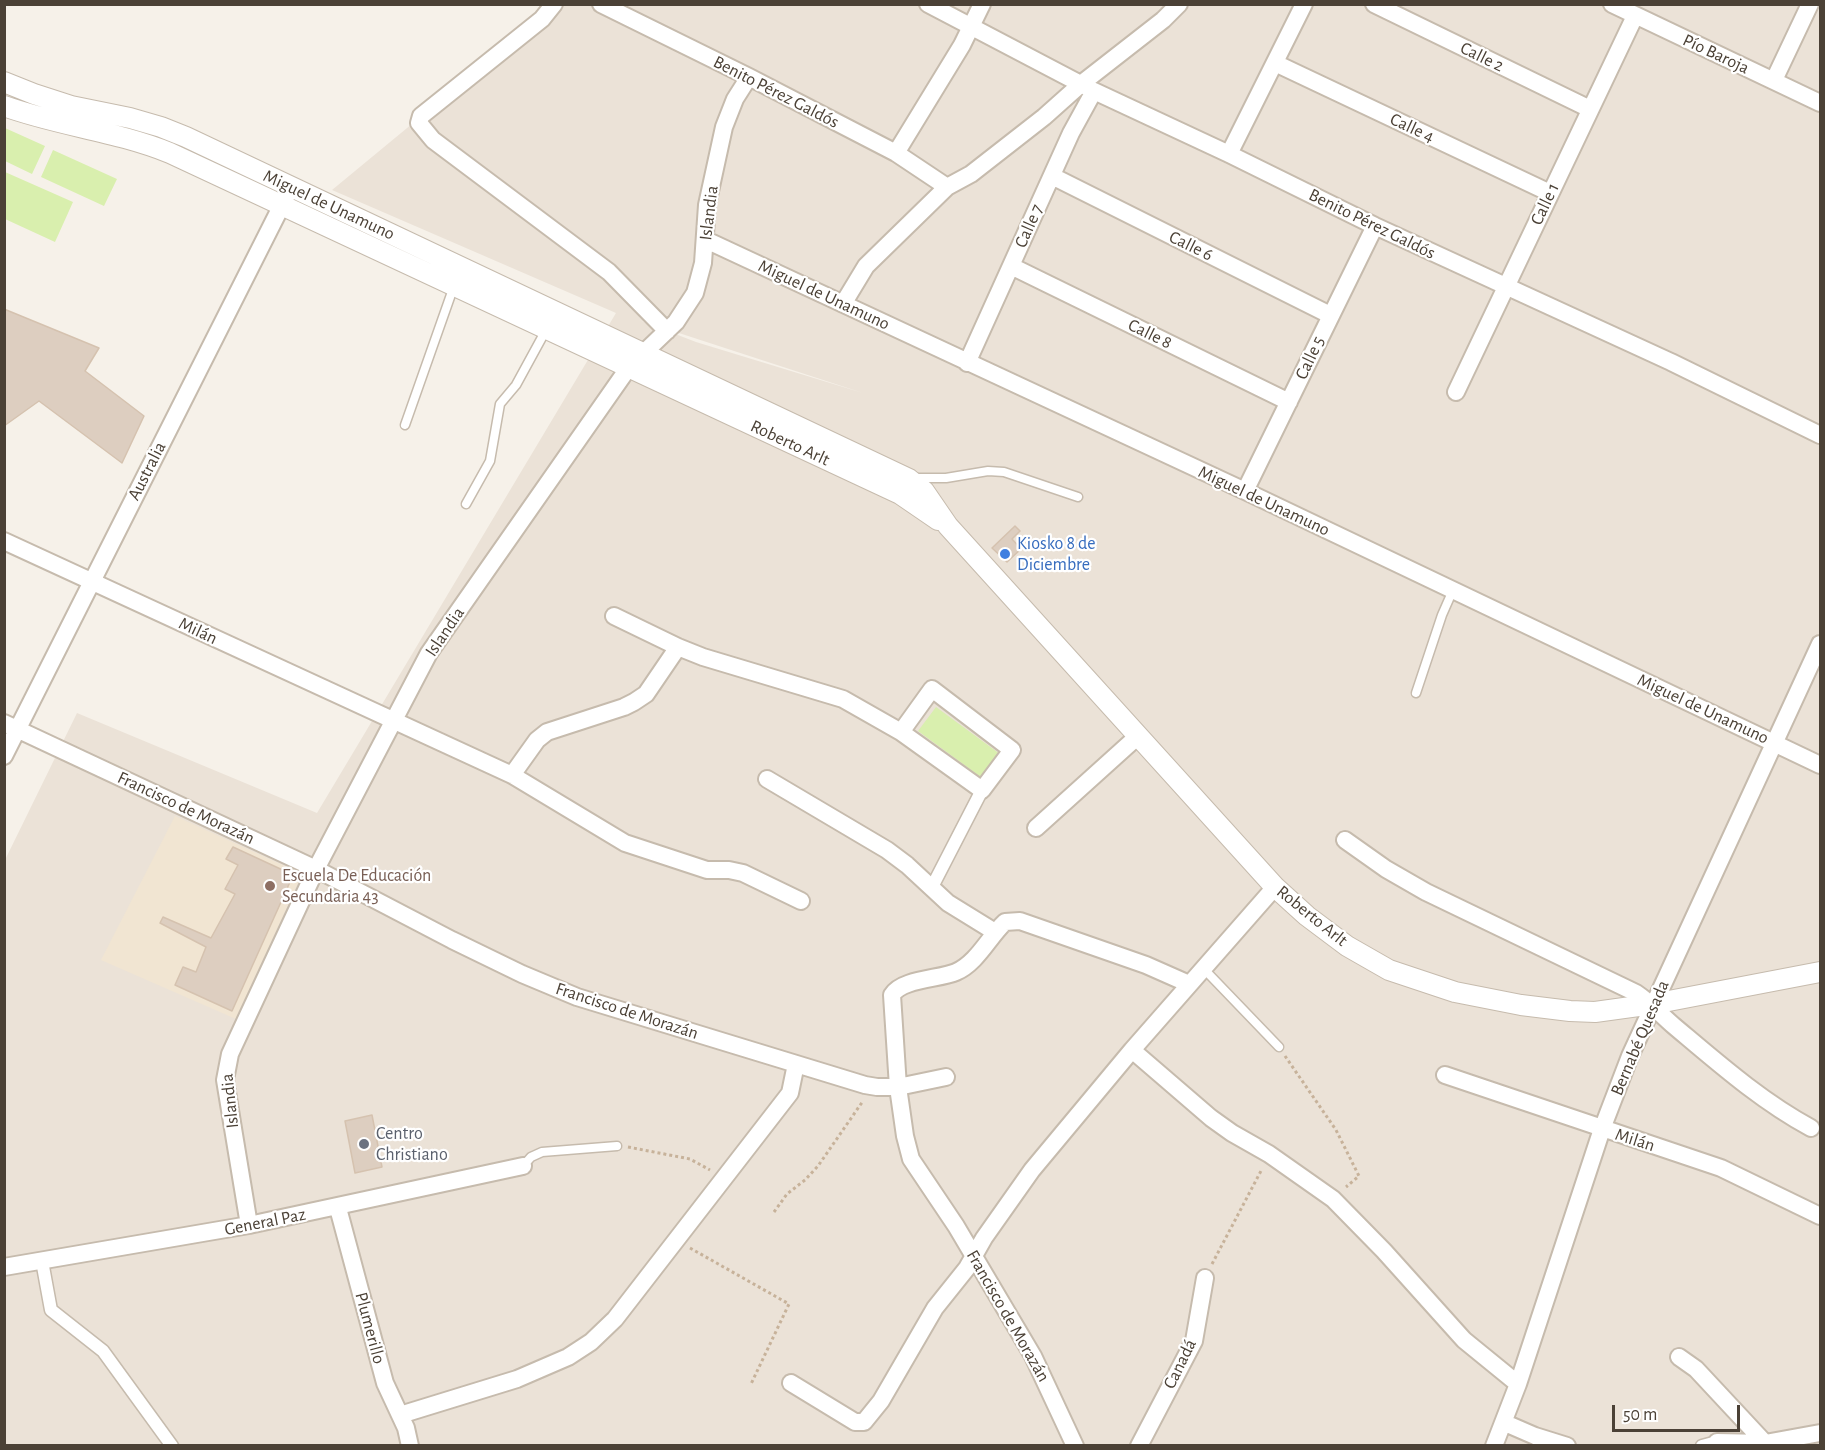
<!DOCTYPE html>
<html>
<head>
<meta charset="utf-8">
<style>
	body { margin:0 }
	#map { position:relative; width:1825px; height:1450px; overflow:hidden; background:#f6f1e9; font-family:"Alegreya Sans",sans-serif }
	canvas { display:block }
	.frame { position:absolute; inset:0; border:6px solid #4b4136; pointer-events:none }
	.scale { position:absolute; left:1612px; top:1405px; width:128px; height:27px; box-sizing:border-box; border:3px solid #4b4136; border-top:0; padding-left:8px; font-size:18px; line-height:21px; white-space:nowrap; color:#4b4136; -webkit-text-stroke:4px #fff; paint-order:stroke }
</style>
</head>
<body>
<div id="map">
<canvas width="1825" height="1450"></canvas>
<div class="frame"></div>
<div class="scale">50 m</div>
</div>
<script>
const ctx = document.querySelector('canvas').getContext('2d');
ctx.lineJoin = 'round';
function fillPath(path, color) {
  ctx.fillStyle = color;
  ctx.fill(path, 'evenodd');
}
function trace(path, color, width, dash) {
  ctx.strokeStyle = color;
  ctx.lineWidth = width;
  ctx.lineCap = dash ? 'butt' : 'round';
  ctx.setLineDash(dash || []);
  ctx.stroke(path);
}
function drawText(font, color, halo, rows, align = 'center') {
  ctx.font = font + ' "Alegreya Sans",sans-serif';
  ctx.lineWidth = 4.5;
  ctx.setLineDash([]);
  ctx.textBaseline = 'middle';
  ctx.strokeStyle = halo;
  ctx.fillStyle = color;
  for (const [text, x, y, turn = 0] of rows) {
    ctx.save();
    ctx.translate(x, y);
    ctx.rotate((+turn || 0) * Math.PI / 180);
    ctx.textAlign = isNaN(turn) ? turn : align;
    if (halo) ctx.strokeText(text, 0, 0);
    ctx.fillText(text, 0, 0);
    ctx.restore();
  }
}
const residential = new Path2D(`
	M556,5H1820V1445H5L4,862L77,713L317,813L616,313L332,190ZM639,320L863,393L696,342Z`);
const education = new Path2D(`
	M175,816L302,874L236,1019L101,960Z`);
const green = new Path2D(`
	M5,128L45,146L32,174L5,161Z
	M53,150L117,179L104,206L41,177Z
	M5,172L73,202L55,242L5,219Z
	M936,707L1000,754L982,778L918,731Z`);
const building = new Path2D(`
	M4,309L99,348L85,371L144,416L122,463L39,401L4,426Z
	M1015,526L1020,531L1012,539L1021,549L1007,562L992,548Z
	M233,847L287,872L290,882L232,1011L175,985L183,967L196,972L206,947L160,923L163,917L211,938L235,894L225,889L238,865L226,859Z
	M372,1115L382,1167L355,1173L345,1121Z`);
const path = new Path2D(`
	M1285,1056L1336,1130L1359,1176L1346,1187
	M628,1147L690,1159L710,1170
	M774,1212L787,1194L805,1180L818,1166L863,1101
	M690,1248L789,1304L751,1384
	M1212,1264L1262,1169`);
const service = new Path2D(`
	M405,425L454,286
	M913,478H946L988,471L1004,472L1078,497
	M466,504L490,461L500,404L516,385L546,330
	M1416,693L1442,615L1453,590
	M1203,968L1279,1047
	M523,1166L531,1157L542,1152L617,1146`);
const pedestrian = new Path2D(`
	M932,887L982,790
	M42,1261L51,1310L103,1351L172,1446
	M1702,1446L1717,1442`);
const minor = new Path2D(`
	M554,4L542,19L421,116L419,123L433,140L609,272L667,331
	M601,4L749,77L896,153L947,187
	M928,4L1094,91L1229,154L1375,226L1671,362L1820,435
	M1374,4L1590,109
	M1612,4L1820,103
	M1275,63L1550,193
	M1774,80L1810,4
	M896,153L962,45L982,4
	M1229,154L1304,4
	M1052,176L1330,315
	M706,240L1245,491L1820,765
	M1011,266L1289,402
	M843,304L866,266L947,187L971,174L1044,117L1081,84L1163,20L1179,4
	M967,363L1071,133L1094,91
	M1456,392L1635,16
	M1245,491L1375,226
	M4,541L512,775L625,843L707,870H729L743,873L801,901
	M614,616L678,647L703,657L843,699L901,732L982,790L1012,750L932,689L901,732
	M4,723L316,869L452,940L522,974L577,997L865,1085L877,1087H898L905,1136L911,1159L956,1226L1033,1356L1075,1446
	M4,756L291,187
	M512,775L537,740L547,732L624,707L634,702L646,694L678,647
	M767,779L887,850L907,865L948,903L995,932
	M1036,828L1138,736
	M1345,840L1386,869L1426,892L1636,993C1651,1003 1661,1015 1674,1026C1718,1063 1761,1101 1811,1128
	M1132,1050L1211,1118L1232,1133L1269,1154L1333,1199L1384,1251L1464,1340L1518,1384
	M1445,1075L1721,1168L1820,1216
	M946,1077L898,1087L892,995C901,979 940,979 956,972C977,963 989,937 1005,922L1020,921L1146,965L1189,984
	M338,1208L385,1383L406,1428L410,1446
	M249,1225L225,1080L230,1054L316,869L429,653L622,377L628,368L676,322L695,293L703,263L707,205L724,127L735,99L749,77
	M4,1267L249,1225L523,1166
	M1679,1357L1696,1369L1765,1443
	M791,1383L855,1422H864L881,1401L935,1308L967,1268L984,1238L1032,1170L1132,1050L1275,887
	M400,1415L517,1379L568,1357L591,1342L615,1319L790,1093L796,1064
	M1505,1423L1535,1436L1567,1446
	M1717,1442L1765,1443L1820,1433
	M1139,1446L1194,1341L1205,1278
	M1494,1446L1518,1384L1602,1129L1630,1056L1820,644`);
const tertiary = new Path2D(`
	M4,82L34,94L71,106L130,118L161,127L186,137L909,479L924,491L948,526L1275,887L1307,916L1347,946L1389,970L1455,992L1521,1005L1570,1011L1595,1012L1653,1004L1820,972
	M4,106C59,126 116,131 170,153L900,494L938,520`);
const markers = [
	[1005,554,6,"#3f7fe0"],
	[270,886,6,"#8d6e63"],
	[364,1144,6,"#6b7280"]
];
const streetNames = [
	["Pío Baroja",1716,54,25],
	["Calle 2",1482,57,26],
	["Benito Pérez Galdós",776,92,27],
	["Calle 4",1412,128,25],
	["Calle 1",1545,204,-65],
	["Miguel de Unamuno",329,205,25],
	["Islandia",709,213,-83],
	["Benito Pérez Galdós",1372,224,26],
	["Calle 7",1029,226,-66],
	["Calle 6",1191,246,26],
	["Miguel de Unamuno",824,295,25],
	["Calle 8",1150,334,26],
	["Calle 5",1310,358,-65],
	["Roberto Arlt",790,443,25],
	["Australia",147,471,-63],
	["Miguel de Unamuno",1264,501,25],
	["Milán",198,631,25],
	["Islandia",445,632,-56],
	["Miguel de Unamuno",1703,709,25],
	["Francisco de Morazán",186,808,25],
	["Roberto Arlt",1312,916,39],
	["Francisco de Morazán",627,1011,18],
	["Bernabé Quesada",1640,1038,-67],
	["Islandia",230,1101,-96],
	["Milán",1635,1140,18],
	["General Paz",265,1222,-11],
	["Francisco de Morazán",1008,1316,60],
	["Plumerillo",370,1328,75],
	["Canadá",1180,1364,-64]
];
const shopNames = [
	["Kiosko 8 de",1017,544],
	["Diciembre",1017,565]
];
const educationNames = [
	["Escuela De Educación",282,876],
	["Secundaria 43",282,897]
];
const worshipNames = [
	["Centro",376,1134],
	["Christiano",376,1155]
];
fillPath(residential, '#ebe2d7');
fillPath(education, '#f1e5d2');
fillPath(green, '#d9efae');
fillPath(building, '#ddcec0');
trace(building, '#d5c2af', 1.5);
trace(service, '#c6bbad', 11);
trace(pedestrian, '#c6bbad', 15);
trace(minor, '#c6bbad', 20);
trace(tertiary, '#c6bbad', 22);
trace(path, '#c7b29a', 3, [3, 3]);
trace(service, '#fff', 8);
trace(pedestrian, '#fff', 12);
trace(minor, '#fff', 16);
trace(tertiary, '#fff', 20);
for (const [x, y, r, color] of markers) {
  const dot = new Path2D();
  dot.arc(x, y, r, 0, 2 * Math.PI);
  ctx.fillStyle = color;
  ctx.fill(dot);
  trace(dot, '#fff', 2);
}
drawText('18px', '#4b4136', '#fff', streetNames);
drawText('18px', '#366cbe', '#fff', shopNames, 'left');
drawText('18px', '#785e54', '#fff', educationNames, 'left');
drawText('18px', '#5b616d', '#fff', worshipNames, 'left');
</script>
</body>
</html>
